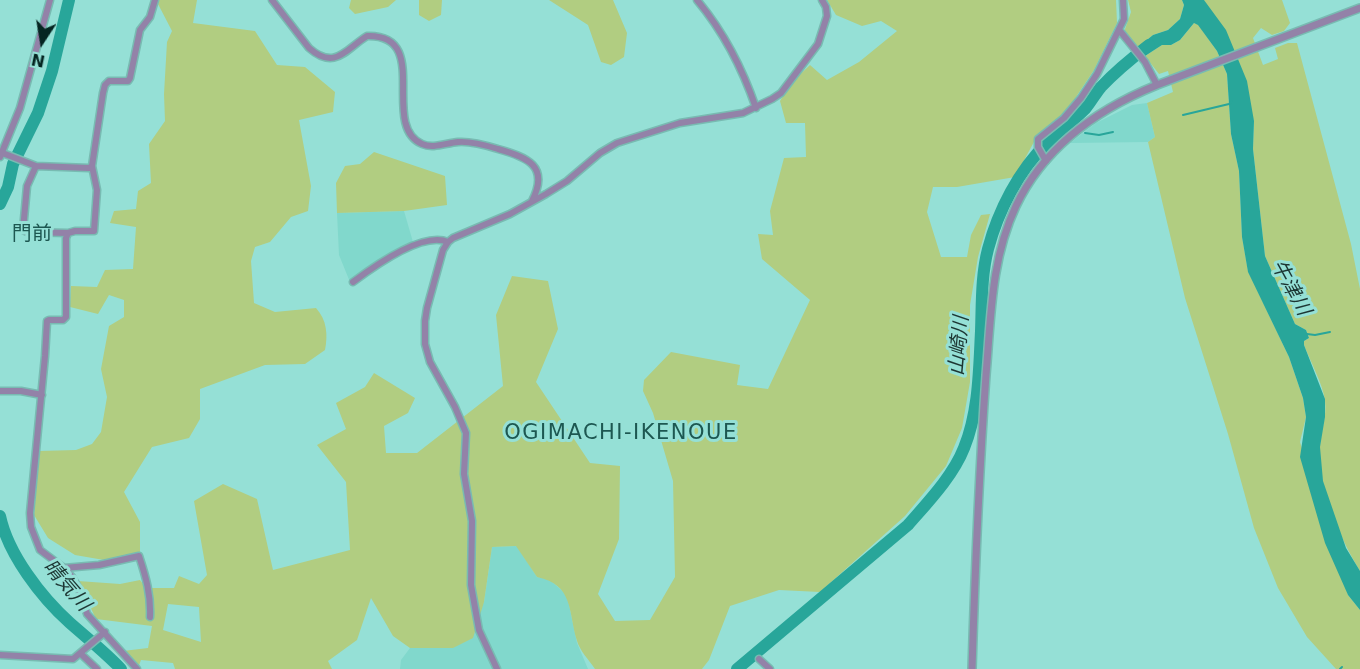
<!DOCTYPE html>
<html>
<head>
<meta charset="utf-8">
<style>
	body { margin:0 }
	#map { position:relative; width:1360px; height:669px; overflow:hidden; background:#95e0d6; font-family:"DejaVu Sans",sans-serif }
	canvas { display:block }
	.north { position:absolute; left:12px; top:12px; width:60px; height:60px; -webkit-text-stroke:4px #95e0d6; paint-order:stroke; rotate:192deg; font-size:16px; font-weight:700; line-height:24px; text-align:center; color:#052622 }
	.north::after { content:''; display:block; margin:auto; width:21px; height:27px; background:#052622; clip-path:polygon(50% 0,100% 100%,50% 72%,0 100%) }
</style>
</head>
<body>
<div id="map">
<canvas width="1360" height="669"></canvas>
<div class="north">N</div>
</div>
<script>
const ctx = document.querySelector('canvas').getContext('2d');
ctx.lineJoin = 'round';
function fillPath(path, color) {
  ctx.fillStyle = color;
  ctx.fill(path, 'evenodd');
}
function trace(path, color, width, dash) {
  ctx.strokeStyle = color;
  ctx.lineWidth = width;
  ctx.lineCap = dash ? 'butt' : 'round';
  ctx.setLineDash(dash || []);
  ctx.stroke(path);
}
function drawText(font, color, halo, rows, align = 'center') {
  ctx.font = font + ' "DejaVu Sans","Noto Sans JP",sans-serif';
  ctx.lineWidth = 6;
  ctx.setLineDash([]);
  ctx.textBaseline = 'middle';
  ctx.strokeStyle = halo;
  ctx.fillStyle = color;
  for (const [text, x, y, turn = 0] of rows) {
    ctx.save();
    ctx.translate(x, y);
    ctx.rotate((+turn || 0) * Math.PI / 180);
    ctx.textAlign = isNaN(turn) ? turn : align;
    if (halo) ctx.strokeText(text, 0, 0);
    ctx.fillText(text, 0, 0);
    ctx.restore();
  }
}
const built = new Path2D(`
	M1147,103L1155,137L1148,142L1070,143L1096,123L1132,105Z
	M404,211L413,242L350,282L339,255L337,213Z
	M517,546L537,577L549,579L567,595L577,643L588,669H400L401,660L410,648H453L484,602L492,547Z`);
const green = new Path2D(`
	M159,0H197L193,23L255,31L277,65L305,67L335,92L333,112L299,120L311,186L308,211L291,217L270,242L255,247L251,261L254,303L275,312L316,308C327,320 328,335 325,350L305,364L265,365L200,389V419L189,438L152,447L124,492L140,522V552L104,560L75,555L48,538L34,515L39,451L76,450L92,444L101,432L107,397L101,369L109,326L124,317V300L109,295L98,314L70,307L71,286L97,287L105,270L133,269L136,227L110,223L114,211L136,209L138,191L151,183L149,144L165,121L164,94L167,42L172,31L158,4Z
	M351,0H396L388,7L355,14L349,8Z
	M419,0H442L441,15L429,21L419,15Z
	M549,0H613L627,33L624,57L611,65L601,62L588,25Z
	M827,0H1116L1117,23L1094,70L1068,109L1035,140L1015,177L957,187H933L927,212L941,257H967L971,235L981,215L990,214L978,257L970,305V382L962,428L946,466L905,516L820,592L779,590L730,606L709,660L702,669H595C589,660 580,651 577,641C568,611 574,585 537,577L516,546L492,547L484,602L473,638L453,648H410L393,636L371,598L357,640L328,661L332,669H175L173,663L141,660L138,668L123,651L148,648L152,626L96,619L78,581L120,584L140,580L146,588H174L179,576L199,584L207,575L194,501L223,484L257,499L273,570L350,550L346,482L317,445L346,429L336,403L365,387L374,373L415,398L408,413L384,426L386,453H417L503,386L496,315L512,276L548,281L558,329L536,382L590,463L620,466L619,539L598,594L615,621L650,620L675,577L673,481L653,413L643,391L644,380L671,352L740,365L737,385L768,389L810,300L762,259L758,234L773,235L770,211L784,158L806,157L805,123H786L780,101L791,83L810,65L827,80L859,62L897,31L881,21L862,26L836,15ZM168,604L199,607L201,642L163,630Z
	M1128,0H1182L1184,5L1180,19L1168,30L1153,35L1138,47L1124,32L1131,12Z
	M1204,0H1282L1290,23L1284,31L1272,35L1261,28L1253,38L1263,65L1278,59L1275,48L1288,43H1297L1351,244L1360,289V571C1340,538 1317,486 1320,446C1321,431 1327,416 1325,401C1323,384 1310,361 1304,345V341L1309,338L1306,330L1295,324L1265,256L1253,149L1254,121Z
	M1194,23L1198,24L1217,51L1227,74L1231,134L1239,171L1242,237L1248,271L1289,357L1303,398L1306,417L1300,442L1348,595L1360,610V669H1336L1307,637L1278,588L1254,528L1228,434L1185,298L1148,142L1155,137L1147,103L1173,92L1168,71L1159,74L1145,56L1162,45H1171L1180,40Z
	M374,152L445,176L447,205L404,211L337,213L336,183L345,166L360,164Z`);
const water = new Path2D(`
	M1182,0H1204L1226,30L1247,81L1254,121L1253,149L1265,256L1295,324L1306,330L1309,338L1304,341V345L1325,399V417L1320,447L1323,481L1346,548L1360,571V610L1348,595L1325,543L1300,457L1306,417L1303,398L1289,357L1248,272L1242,237L1239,171L1231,134L1227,74L1217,51L1198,25L1194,23L1180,40L1171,45H1162L1145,56L1138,47L1153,35L1168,30L1180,19L1184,5Z`);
const stream = new Path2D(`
	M1183,115L1229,104L1232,101
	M1085,133L1099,135L1113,132
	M1307,334L1315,335L1330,332
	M1340,669L1342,667`);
const river = new Path2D(`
	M0,204L8,187L13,164L38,113L52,71L69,0
	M0,516C8,554 41,597 70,623C87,638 105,652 121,669
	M737,669L908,525C928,502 953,476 964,448C979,411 979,370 981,331C982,304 981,276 988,249C998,211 1019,170 1047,143C1059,131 1073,121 1085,109C1091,102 1095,94 1101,87C1116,71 1132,58 1149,45`);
const minor = new Path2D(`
	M272,0L309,48C335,71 346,49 367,36C433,34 379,125 422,144C433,149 446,143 458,142C471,141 485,145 498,149C527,157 550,166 532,201
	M697,0C723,31 743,70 756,108
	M1120,31L1145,62L1157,85
	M0,152L36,166L89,168L92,166
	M0,157L20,108L50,0
	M1046,161L1038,147V139L1064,118L1081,98L1097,74L1124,19L1123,0
	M36,166L27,186L23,230L27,232L68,233L75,231H94L97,190L92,166L103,93L105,85L109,81H128L130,78L140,30L150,17L155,0
	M68,233L66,238V317L63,320H49L47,321L45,356L30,513L31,527L40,550L64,568L72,577L79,589L87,614L137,669
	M353,282C373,267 423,231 448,242
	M0,391H21L42,395
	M64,568L99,565L139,556C146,577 151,595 150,617
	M81,654L97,669
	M0,655L73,659L105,632
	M759,659L770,669
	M497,669L479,630L471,585L472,521L464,474L466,433L455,407L430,362L425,344V321L427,308L443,250L448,242L453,238L510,214L546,194L567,181L600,153L617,143L680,123L743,113L772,99L781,93L818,44L827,16L826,7L822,0`);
const tertiary = new Path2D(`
	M972,669C975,571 979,473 986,375C991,317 991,259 1016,206C1044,147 1098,109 1157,85L1360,8`);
const neighbourhoodNames = [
	["門前",32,235]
];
const waterNames = [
	["牛津川",1290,288,61],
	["山崎川",960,346,-85],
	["晴気川",66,586,49]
];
const quarterNames = [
	["OGIMACHI-IKENOUE",621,434]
];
fillPath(built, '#81d8cc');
fillPath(green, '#b1cd81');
fillPath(water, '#28a69a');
trace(stream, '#28a69a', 2);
trace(river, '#28a69a', 12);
trace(minor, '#78bbb2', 9);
trace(tertiary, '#78bbb2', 10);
trace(minor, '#9382a8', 6);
trace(tertiary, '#9382a8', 7);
drawText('20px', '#1d5751', '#95e0d6', neighbourhoodNames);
drawText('italic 20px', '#1d3633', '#95e0d6', waterNames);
ctx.letterSpacing = '1.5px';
drawText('21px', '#1d5751', '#95e0d6', quarterNames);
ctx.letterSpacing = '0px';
</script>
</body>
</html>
